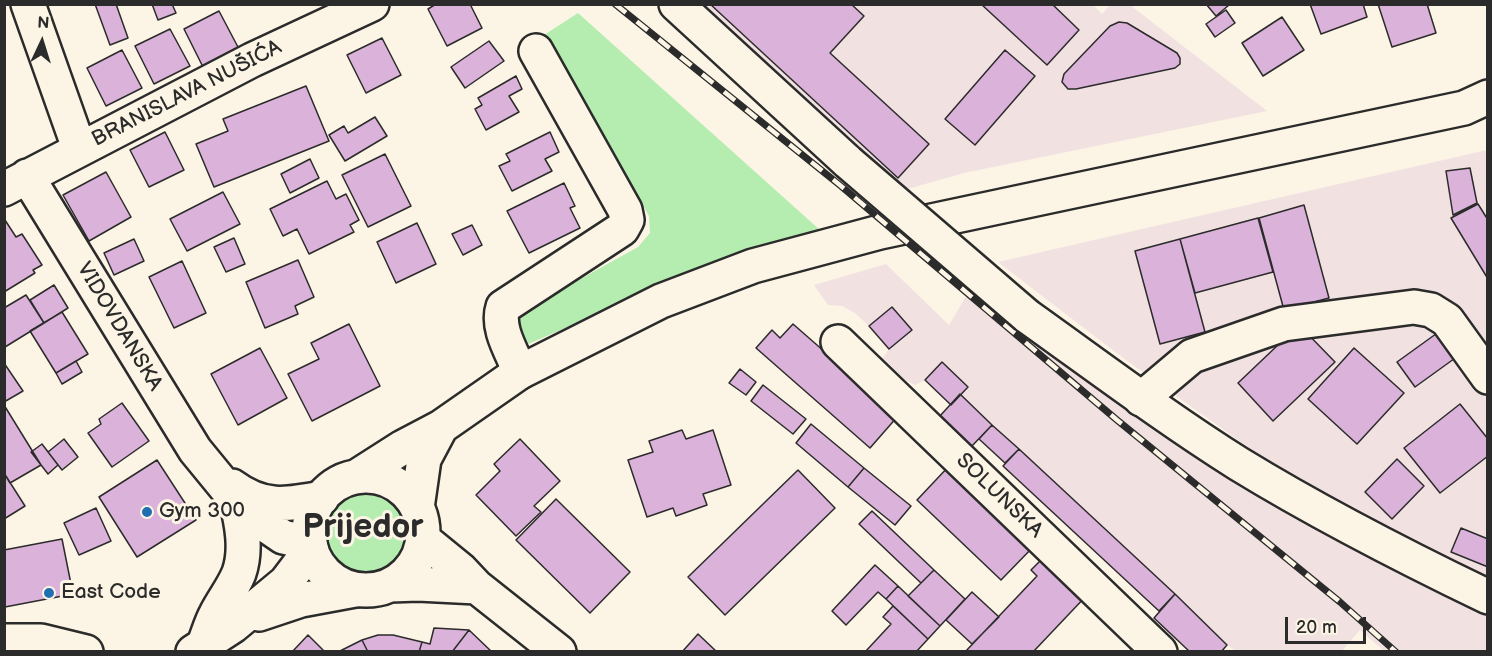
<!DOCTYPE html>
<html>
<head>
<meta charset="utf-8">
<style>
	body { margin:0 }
	#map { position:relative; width:1492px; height:656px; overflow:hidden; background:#fcf5e5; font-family:"Balsamiq Sans",sans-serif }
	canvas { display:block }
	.frame { position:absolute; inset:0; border:6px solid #2b2b2b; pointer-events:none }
	.north { position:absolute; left:12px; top:12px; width:60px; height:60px; -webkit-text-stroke:4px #fcf5e5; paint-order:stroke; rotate:4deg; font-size:16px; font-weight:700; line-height:24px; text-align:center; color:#2b2b2b }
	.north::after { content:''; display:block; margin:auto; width:21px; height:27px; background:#2b2b2b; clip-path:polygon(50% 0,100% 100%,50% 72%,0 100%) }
	.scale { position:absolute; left:1285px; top:617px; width:81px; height:27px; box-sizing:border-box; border:3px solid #2b2b2b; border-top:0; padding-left:8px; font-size:18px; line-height:21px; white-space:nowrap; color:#2b2b2b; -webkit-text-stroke:4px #fcf5e5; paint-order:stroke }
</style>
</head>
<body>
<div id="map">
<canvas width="1492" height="656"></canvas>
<div class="frame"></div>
<div class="north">N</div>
<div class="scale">20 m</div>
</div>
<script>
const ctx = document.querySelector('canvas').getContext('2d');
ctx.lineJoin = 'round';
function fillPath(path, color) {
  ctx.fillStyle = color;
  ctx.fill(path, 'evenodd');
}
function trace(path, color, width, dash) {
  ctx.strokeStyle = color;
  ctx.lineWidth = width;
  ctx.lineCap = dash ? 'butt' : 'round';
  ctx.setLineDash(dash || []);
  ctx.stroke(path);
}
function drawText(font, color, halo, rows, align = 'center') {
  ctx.font = font + ' "Balsamiq Sans",sans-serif';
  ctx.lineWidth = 6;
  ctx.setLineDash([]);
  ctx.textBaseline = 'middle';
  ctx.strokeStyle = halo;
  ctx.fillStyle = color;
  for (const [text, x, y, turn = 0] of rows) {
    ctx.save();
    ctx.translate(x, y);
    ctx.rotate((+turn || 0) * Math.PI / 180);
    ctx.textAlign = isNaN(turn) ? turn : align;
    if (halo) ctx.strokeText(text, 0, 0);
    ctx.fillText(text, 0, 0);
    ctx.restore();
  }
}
const built = new Path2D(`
	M1092,4L1102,14L1110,5H1130L1267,111L964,173L904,190L694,5Z
	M1487,150V579L1301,485L1123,358L998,262Z
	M886,264L949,325L972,286L1169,436L1249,490L1398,571L1487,615V651H1384L1360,630L1342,651H1236L1227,645L1175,594L960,395L967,386L942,363L925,380L915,385L904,379L883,358L889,349L912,330L892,307L869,326L855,313L842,306L828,305L814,285Z`);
const green = new Path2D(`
	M578,13L820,230L727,258L526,345L517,332L518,319L530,307L638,247L650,233L649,216L544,35Z
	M327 533a39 39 0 1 1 78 0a39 39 0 1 1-78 0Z`);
const building = new Path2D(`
	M95,4H116L128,38L110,45Z
	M152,4H172L176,13L158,20Z
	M436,4H470L482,28L447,46L428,9Z
	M710,4H851L864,16L830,53L929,144L898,178Z
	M981,4H1052L1079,30L1047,65Z
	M1206,4H1228L1229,5L1216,16Z
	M1310,4H1363L1367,17L1321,34Z
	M1378,4H1427L1436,33L1392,47Z
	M1226,10L1235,23L1215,37L1206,24Z
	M219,11L239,49L203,67L184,29Z
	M1282,17L1304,50L1263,76L1242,43Z
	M1119,22L1127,23L1177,53L1180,58V64L1175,68L1076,89H1068L1062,82L1064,74L1110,26Z
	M170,29L190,66L154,84L135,46Z
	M382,38L401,75L366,93L347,55Z
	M489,41L504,61L465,88L451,67Z
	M122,50L142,88L106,106L87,68Z
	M1005,50L1035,76L975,145L945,119Z
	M516,76L522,89L509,96L519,112L486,130L475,109L482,105L478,98Z
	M306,86L329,141L214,187L196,144L228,131L223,119Z
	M375,117L387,136L345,161L329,135L344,126L348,133Z
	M165,132L184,170L149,187L130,150Z
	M550,132L559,152L545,159L552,171L512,191L499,166L510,161L506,154Z
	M385,154L411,206L368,227L342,175Z
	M310,159L319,178L290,193L281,174Z
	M1470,168L1477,203L1453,215L1446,171Z
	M106,172L131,217L89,241L63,195Z
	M327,181L336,199L346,194L359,220L350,225L354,232L309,254L297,229L283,236L270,209Z
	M564,183L575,206L570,208L580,228L529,253L507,211Z
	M223,192L240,224L187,251L170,219Z
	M1478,204L1488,220V279L1451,218Z
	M1304,205L1329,298L1284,310L1259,218Z
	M1258,218L1273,272L1195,293L1180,239Z
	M5,220L16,237L22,234L42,265L33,270L35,273L4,292Z
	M417,223L436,264L396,283L377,242Z
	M472,225L482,245L463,255L452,234Z
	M234,238L245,264L226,272L214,247Z
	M134,239L144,261L114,275L104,253Z
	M1180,239L1205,332L1160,344L1135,251Z
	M298,260L314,297L295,306L298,314L265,328L246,282Z
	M182,261L206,313L174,328L149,277Z
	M54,285L68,308L44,323L30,300Z
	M26,295L44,323L5,347L4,308Z
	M892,307L912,330L889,349L869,326Z
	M62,312L88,354L56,373L30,331Z
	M349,324L380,386L312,421L288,374L319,359L311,343Z
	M793,324L898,416L870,448L756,348L772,330L780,338Z
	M1299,325L1335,362L1273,421L1238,383Z
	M1440,331L1458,356L1415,387L1397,362Z
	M260,348L287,398L238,425L211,374Z
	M1354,348L1404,393L1357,444L1308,399Z
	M76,361L82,372L62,384L56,373Z
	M942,362L968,387L951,405L925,380Z
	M4,363L23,391L4,402Z
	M740,369L756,382L746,395L729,383Z
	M763,385L806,419L793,434L751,401Z
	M960,394L992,425L971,447L939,417Z
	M122,403L149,441L112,467L88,433L101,424L99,419Z
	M1460,404L1488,439V456L1440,493L1404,448Z
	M4,405L41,465L10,483L4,473Z
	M811,424L864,468L848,487L796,443Z
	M992,425L1019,449L1005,463L979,439Z
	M682,430L686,439L713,430L731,485L703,494L707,505L676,516L673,508L647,517L628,460L653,452L649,441Z
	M64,439L78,457L62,470L48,452Z
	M520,439L560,481L534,506L541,512L516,536L476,495L500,471L494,464Z
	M42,444L58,465L48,474L31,452Z
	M1019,449L1175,594L1159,611L1003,466Z
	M1397,459L1424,486L1392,519L1365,492Z
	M157,460L196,520L137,557L99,497Z
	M950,465L1035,545L1001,580L917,500Z
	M864,468L911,506L895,525L848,487Z
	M798,470L835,508L725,615L688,577Z
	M4,473L25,506L4,519Z
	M556,499L630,572L590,613L516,540Z
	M96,508L111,541L79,555L64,523Z
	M872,511L934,570L921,583L859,524Z
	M1461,528L1488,539V567L1451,552Z
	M62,539L73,594L5,607L4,550Z
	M1046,555L1088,594L1033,652H965L1037,576L1031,570Z
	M875,565L898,586L886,599L878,592L846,625L832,611Z
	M934,570L965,599L940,626L908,596Z
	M898,586L940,626L928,639L886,599Z
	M972,592L999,617L972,644L946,620Z
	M1175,594L1227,645L1221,652H1190L1154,618Z
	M893,606L928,639L916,652H865L891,624L883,617Z
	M434,628L469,630L452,652H419L422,642L430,644Z
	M469,630L492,652H452Z
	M698,634L717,652H682Z
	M308,635L325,652H292Z
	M378,635H393L422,642L419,652H368L362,640Z
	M362,640L368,652H338Z`);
const minor = new Path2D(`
	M28,4L79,148
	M27,176L195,450L245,511L283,537L310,543
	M4,189L252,60L372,4
	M838,342L1160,652
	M520,372C512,352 496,328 503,307L622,229L627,220L625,210L536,51
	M1141,399L1192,356L1284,324L1414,307L1431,310L1447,320L1488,377
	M232,486C263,509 286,505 322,498
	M259,614L301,600L355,590
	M4,641H41L86,652
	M204,644C208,634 211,623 216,614C223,600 233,588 239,573C247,550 242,524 236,500
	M193,652L233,626L286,582L311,549`);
const major = new Path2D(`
	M676,4L848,162
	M1027,316C1097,366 1166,418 1239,464C1319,513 1403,556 1488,597
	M309 533a57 57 0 1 1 114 0a57 57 0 1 1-114 0Z
	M356,477L403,447L441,427L520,372L661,301L753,266L880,232L1464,108L1488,97
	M417,508L424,459L441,427
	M423,539L461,570L477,587L559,652
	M390,585L418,584L477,587`);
const rail = new Path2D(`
	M615,4L841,186L1117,420L1340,602L1396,652`);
const majorBridge = new Path2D(`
	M848,162L1027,316`);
const markers = [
	[147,512,6,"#1f6fb2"],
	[49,593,6,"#1f6fb2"]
];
const streetNames = [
	["BRANISLAVA NUŠIĆA",187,94,-27],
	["VIDOVDANSKA",119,327,59],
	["SOLUNSKA",999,496,44]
];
const poiNames = [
	["Gym 300",159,512],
	["East Code",61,593]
];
const townNames = [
	["Prijedor",363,529]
];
fillPath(built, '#f2e1e1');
fillPath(green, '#b5edb1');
fillPath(building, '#dbb2d9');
trace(building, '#2b2b2b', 1.5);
trace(minor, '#2b2b2b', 38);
trace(major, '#2b2b2b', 38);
trace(minor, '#fcf5e5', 33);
trace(major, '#fcf5e5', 33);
trace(rail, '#2b2b2b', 7);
trace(rail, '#fcf5e5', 4.5, [14]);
trace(majorBridge, '#2b2b2b', 38, []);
trace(majorBridge, '#fcf5e5', 33);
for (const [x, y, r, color] of markers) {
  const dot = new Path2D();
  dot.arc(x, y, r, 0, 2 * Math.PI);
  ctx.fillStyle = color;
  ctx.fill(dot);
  trace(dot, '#fcf5e5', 2);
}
drawText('21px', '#2b2b2b', '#fcf5e5', streetNames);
drawText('21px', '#2b2b2b', '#fcf5e5', poiNames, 'left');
drawText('bold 33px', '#2b2b2b', '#fcf5e5', townNames);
</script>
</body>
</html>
